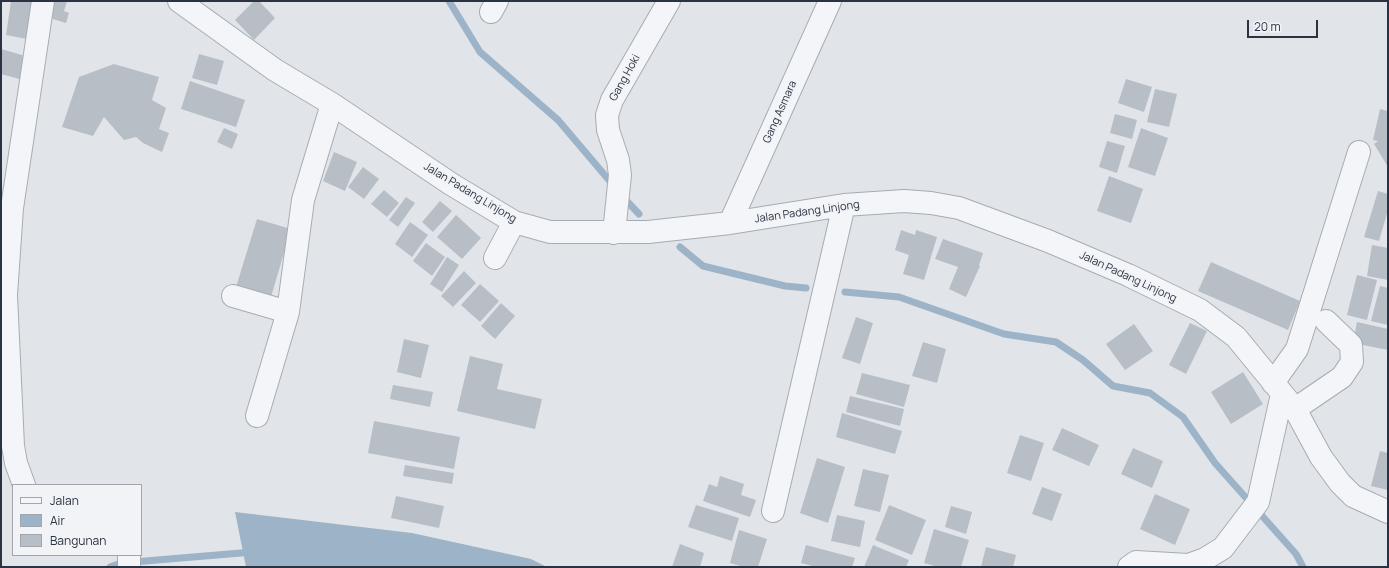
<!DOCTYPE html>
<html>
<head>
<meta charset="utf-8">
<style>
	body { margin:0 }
	#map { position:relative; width:1389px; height:568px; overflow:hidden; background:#e1e5e9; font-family:Manrope,sans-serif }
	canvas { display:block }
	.frame { position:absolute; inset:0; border:2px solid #2a3341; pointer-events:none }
	.legend { position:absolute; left:12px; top:484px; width:130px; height:72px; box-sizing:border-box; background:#f1f3f7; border:1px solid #a1a6ae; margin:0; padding:5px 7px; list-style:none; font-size:12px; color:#2a3341 }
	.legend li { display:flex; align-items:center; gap:8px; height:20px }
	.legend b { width:20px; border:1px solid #a1a6ae }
	.scale { position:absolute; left:1247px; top:20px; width:71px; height:18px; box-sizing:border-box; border:2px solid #2a3341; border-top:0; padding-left:5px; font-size:12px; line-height:14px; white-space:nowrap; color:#2a3341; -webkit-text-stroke:3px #f1f3f7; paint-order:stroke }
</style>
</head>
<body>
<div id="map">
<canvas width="1389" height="568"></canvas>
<div class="frame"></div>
<ul class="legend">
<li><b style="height:5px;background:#f4f5f8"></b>Jalan</li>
<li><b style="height:11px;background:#9db4c8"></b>Air</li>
<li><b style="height:11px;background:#b8bec6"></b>Bangunan</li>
</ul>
<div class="scale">20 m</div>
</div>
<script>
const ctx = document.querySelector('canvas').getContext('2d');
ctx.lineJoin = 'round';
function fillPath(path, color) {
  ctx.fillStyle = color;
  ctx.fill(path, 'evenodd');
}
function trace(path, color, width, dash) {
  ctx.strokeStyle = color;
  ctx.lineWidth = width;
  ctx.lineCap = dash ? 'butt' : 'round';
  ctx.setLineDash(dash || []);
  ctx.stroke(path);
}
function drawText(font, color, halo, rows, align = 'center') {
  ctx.font = font + ' Manrope,sans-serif';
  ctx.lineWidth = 3;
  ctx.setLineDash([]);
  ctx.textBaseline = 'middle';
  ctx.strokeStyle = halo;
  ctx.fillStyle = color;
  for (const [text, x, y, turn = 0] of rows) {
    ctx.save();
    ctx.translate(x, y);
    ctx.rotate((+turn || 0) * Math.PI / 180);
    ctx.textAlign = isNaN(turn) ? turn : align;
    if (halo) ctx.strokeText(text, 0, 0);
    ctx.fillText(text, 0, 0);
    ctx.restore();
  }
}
const water = new Path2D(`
	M235,512L412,533L531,559L547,567H246Z`);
const stream = new Path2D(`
	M449,1L480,52L558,120L614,186
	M622,196L639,214
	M680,247L703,266L785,286L806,288
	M845,292L899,297L1004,334L1056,342L1083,360L1113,386L1150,393L1183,417L1215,463L1296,554L1303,567
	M110,567L121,563L253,552`);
const building = new Path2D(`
	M11,1H34L27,39L6,35Z
	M47,1H67L64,11L69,13L66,23L43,16Z
	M254,1H259L275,18L254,40L235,20Z
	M1,49L29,57L23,80L1,74Z
	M199,54L224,61L217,85L192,78Z
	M114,64L159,77L152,100L166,108L159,129L169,133L162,152L143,143L136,137L124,140L104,117L93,136L62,127L79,77Z
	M1126,79L1152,87L1144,112L1118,103Z
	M190,81L245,100L236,127L181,109Z
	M1155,89L1177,94L1169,127L1147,122Z
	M1380,109L1388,111V167L1374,144L1378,141L1373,140Z
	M1115,114L1137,120L1132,139L1110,133Z
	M224,128L238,134L232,149L217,142Z
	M1141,128L1168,138L1155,176L1128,167Z
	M1107,141L1125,146L1117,173L1099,167Z
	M334,152L357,162L345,191L323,181Z
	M363,167L379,179L364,199L348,187Z
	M1109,176L1143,189L1131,223L1097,211Z
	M384,190L399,203L387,217L371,204Z
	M1378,191L1388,194V210L1379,241L1364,237Z
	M406,197L415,203L398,227L389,220Z
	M440,201L452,211L433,232L422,222Z
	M456,215L481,238L462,259L437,237Z
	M257,219L291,229L271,297L236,287Z
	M410,222L428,235L412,257L395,244Z
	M901,230L915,235L916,230L937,237L924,280L903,274L909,255L895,250Z
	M943,239L983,253L979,265L980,266L966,297L949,289L958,267L935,259Z
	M426,243L445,257L432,276L413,261Z
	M1372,245L1388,248V280L1367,276Z
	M447,257L459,265L442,292L430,284Z
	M1211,262L1300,301L1288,330L1198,291Z
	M464,271L476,283L453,307L441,296Z
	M1357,275L1377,280L1367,320L1347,315Z
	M480,284L499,301L480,322L461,305Z
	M1380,286L1388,288V325L1371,321Z
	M501,303L515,316L495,339L481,326Z
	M856,317L873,323L860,364L842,358Z
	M1357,322L1388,329V350L1353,343Z
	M1190,323L1207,331L1186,374L1169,365Z
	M1134,324L1153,351L1125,370L1106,344Z
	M404,339L429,345L421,378L397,372Z
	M923,342L946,349L937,383L912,376Z
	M470,356L503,364L497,389L542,399L535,429L457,411Z
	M1243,372L1263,404L1231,424L1211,392Z
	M862,373L910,385L904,407L856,394Z
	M393,385L433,392L430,407L390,399Z
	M850,396L904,409L900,426L846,412Z
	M842,413L902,431L895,454L836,437Z
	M374,421L460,437L454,469L368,453Z
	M1062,428L1099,445L1089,466L1052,450Z
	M1020,435L1044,443L1031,481L1007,473Z
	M1133,448L1163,461L1152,488L1121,474Z
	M1380,451L1388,453V490L1371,486Z
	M817,458L845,467L828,523L800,513Z
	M405,465L454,473L452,484L403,476Z
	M863,469L889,475L880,512L854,506Z
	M720,476L744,484L741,495L756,500L750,517L703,501L709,484L717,487Z
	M1042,487L1062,494L1052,521L1032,514Z
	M1155,494L1190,509L1175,545L1140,529Z
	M396,496L444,506L439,528L391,518Z
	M696,505L739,518L732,541L688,527Z
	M889,505L926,520L912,555L875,540Z
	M951,506L972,512L966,534L945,527Z
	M837,515L865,521L860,547L831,541Z
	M934,529L969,540L961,567H938L924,563Z
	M739,530L767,539L758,567H744L730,563Z
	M680,544L704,553L700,567H672Z
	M806,545L855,558L852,567H816L801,563Z
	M873,545L909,560L906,567H864Z
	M986,547L1016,555L1013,567H981Z`);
const minor = new Path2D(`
	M179,1L275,70L332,104L451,184L514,222L550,232H648L730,223L844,205L904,201L931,203L959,208L1048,241L1128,275L1200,310L1236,337L1295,409L1321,457L1340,483L1353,496L1388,512
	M491,12L497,1
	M730,223L830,1
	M614,233L620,175L618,160L608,130L607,115L612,100L669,1
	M495,258L514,222
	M233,296L288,312
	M1273,383L1297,349L1359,152
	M1295,409L1342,377L1352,362L1351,345L1326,321
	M257,416L288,312L303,200L332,104
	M24,485L16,463L13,446L6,295L12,208L43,1
	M773,511L844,205
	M129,555V567
	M1129,567L1136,562L1188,565L1205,559L1223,548L1258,502L1282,394`);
const streetNames = [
	["Gang Hoki",625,78,-61],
	["Gang Asmara",780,112,-66],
	["Jalan Padang Linjong",470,193,31],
	["Jalan Padang Linjong",807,212,-8],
	["Jalan Padang Linjong",1128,277,25]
];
fillPath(water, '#9db4c8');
trace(stream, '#9db4c8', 7);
fillPath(building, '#b8bec6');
trace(minor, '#a6acb3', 24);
trace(minor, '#f4f5f8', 22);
drawText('11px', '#2a3341', '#f1f3f7', streetNames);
</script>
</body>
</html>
